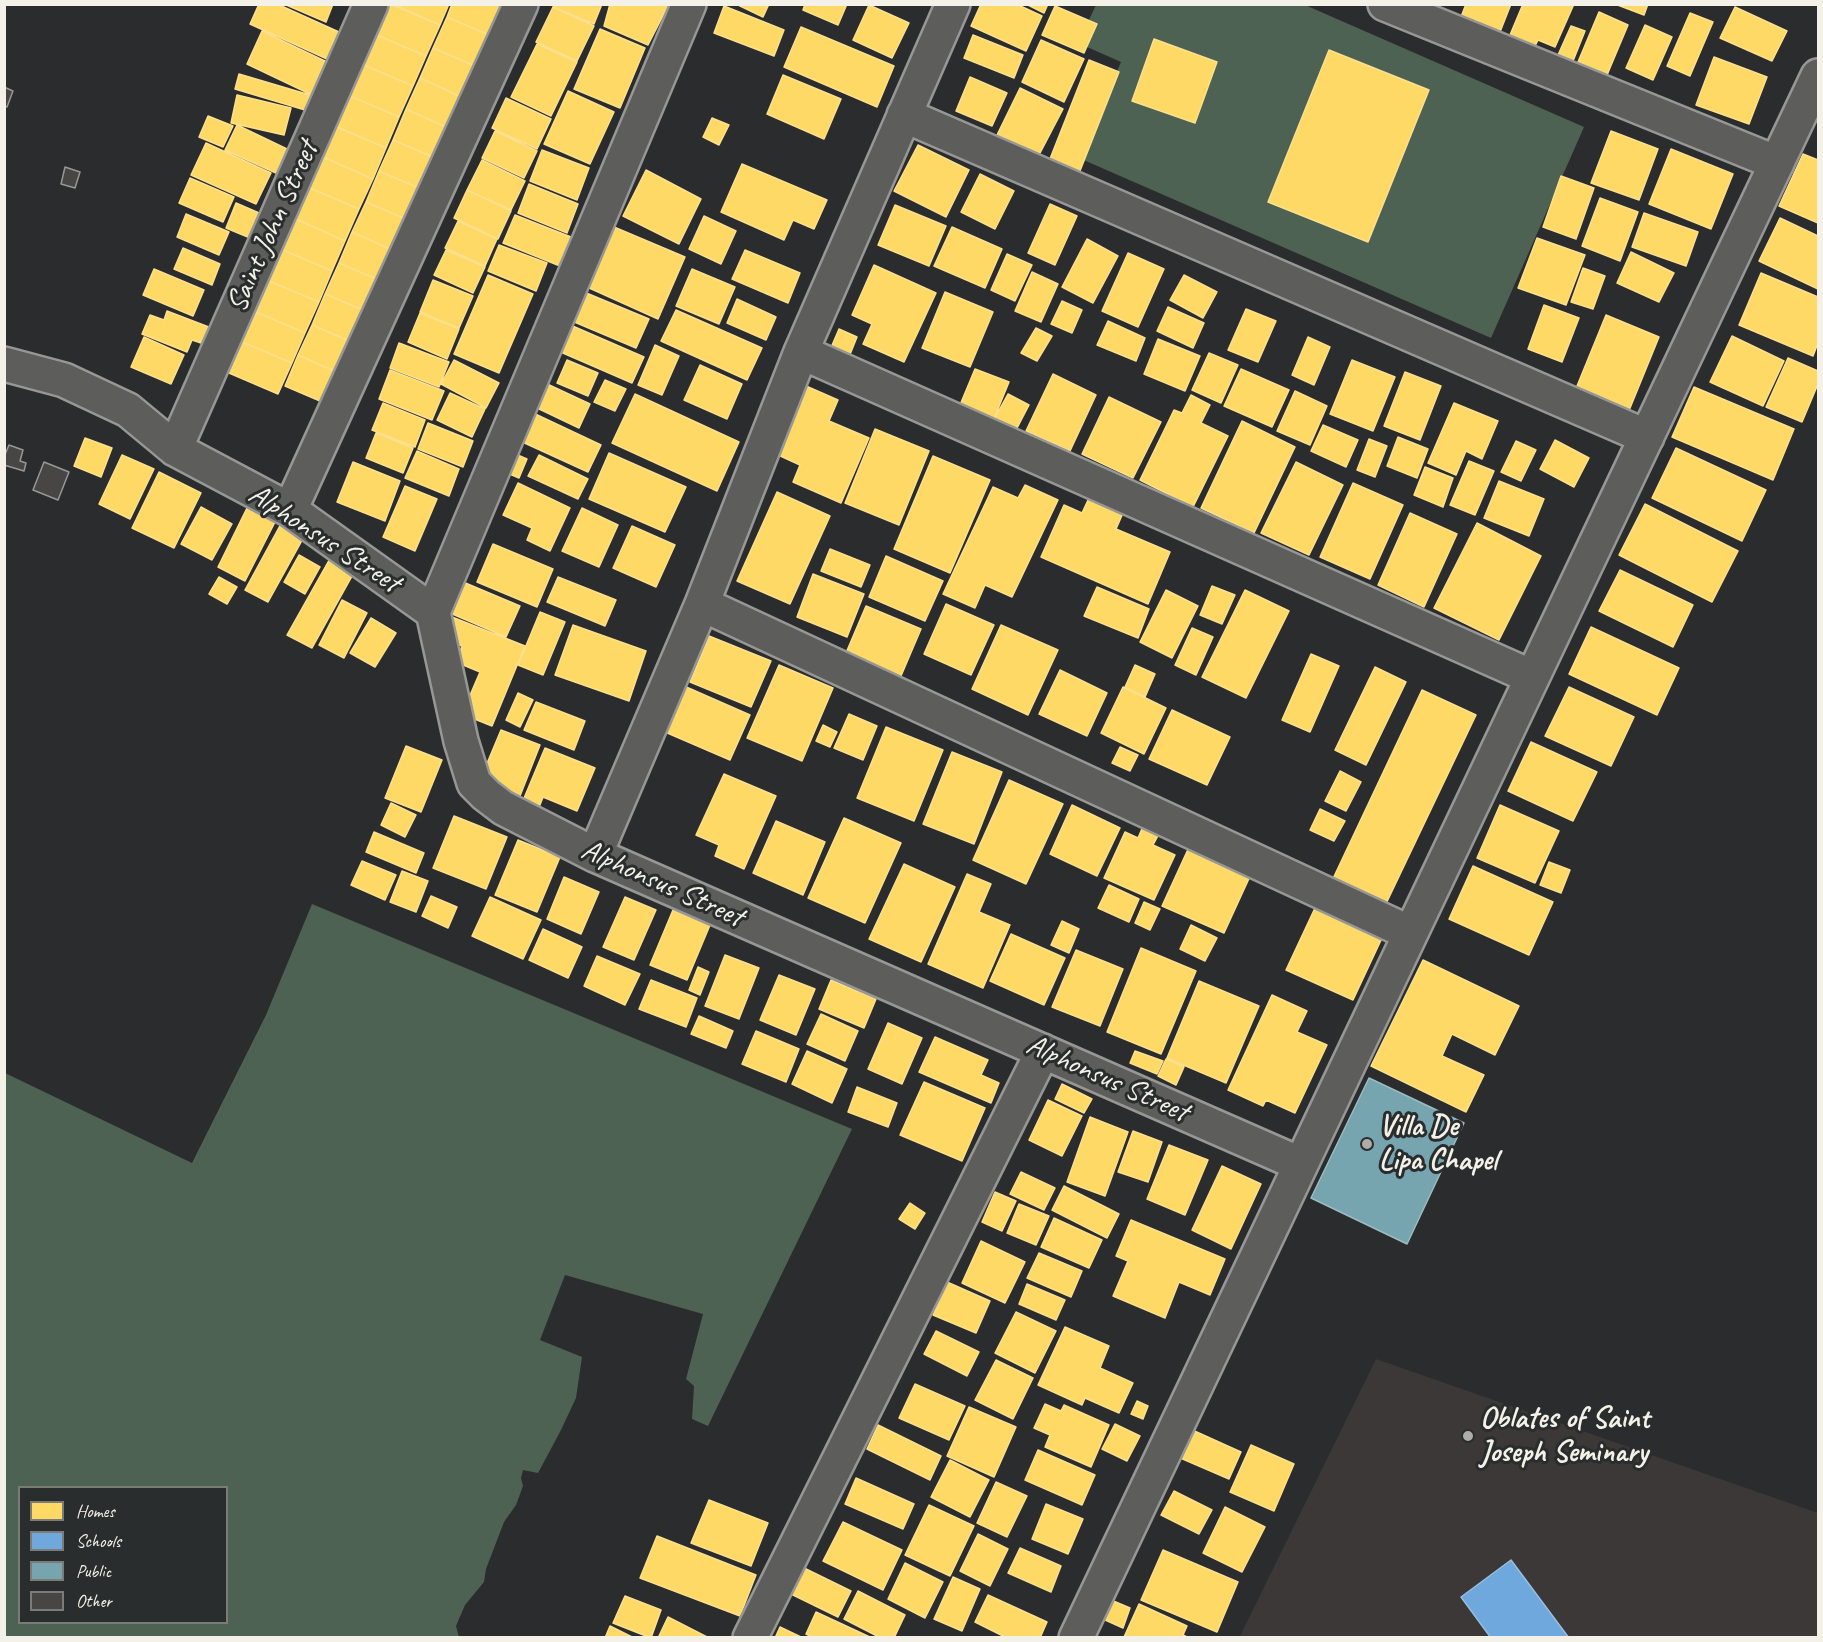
<!DOCTYPE html>
<html>
<head>
<meta charset="utf-8">
<style>
	body { margin:0 }
	#map { position:relative; width:1823px; height:1642px; overflow:hidden; background:#2b2c2d; font-family:Caveat,sans-serif }
	canvas { display:block }
	.frame { position:absolute; inset:0; border:6px solid #f4f1e8; pointer-events:none }
	.legend { position:absolute; left:18px; top:1486px; width:210px; height:138px; box-sizing:border-box; background:#2a2d2e; border:2px solid #7b7b78; margin:0; padding:8px 10px; list-style:none; font-size:18px; color:#f4f1e8 }
	.legend li { display:flex; align-items:center; gap:12px; height:30px }
	.legend b { width:30px; border:2px solid #7b7b78 }
</style>
</head>
<body>
<div id="map">
<canvas width="1823" height="1642"></canvas>
<div class="frame"></div>
<ul class="legend">
<li><b style="height:16px;background:#ffd966"></b>Homes</li>
<li><b style="height:16px;background:#6fa8dc"></b>Schools</li>
<li><b style="height:16px;background:#76a5af"></b>Public</li>
<li><b style="height:16px;background:#484645"></b>Other</li>
</ul>
</div>
<script>
const ctx = document.querySelector('canvas').getContext('2d');
ctx.lineJoin = 'round';
function fillPath(path, color) {
  ctx.fillStyle = color;
  ctx.fill(path, 'evenodd');
}
function trace(path, color, width, dash) {
  ctx.strokeStyle = color;
  ctx.lineWidth = width;
  ctx.lineCap = dash ? 'butt' : 'round';
  ctx.setLineDash(dash || []);
  ctx.stroke(path);
}
function drawText(font, color, halo, rows, align = 'center') {
  ctx.font = font + ' Caveat,sans-serif';
  ctx.lineWidth = 6;
  ctx.setLineDash([]);
  ctx.textBaseline = 'middle';
  ctx.strokeStyle = halo;
  ctx.fillStyle = color;
  for (const [text, x, y, turn = 0] of rows) {
    ctx.save();
    ctx.translate(x, y);
    ctx.rotate((+turn || 0) * Math.PI / 180);
    ctx.textAlign = isNaN(turn) ? turn : align;
    if (halo) ctx.strokeText(text, 0, 0);
    ctx.fillText(text, 0, 0);
    ctx.restore();
  }
}
const built = new Path2D(`
	M1376,1359L1818,1513V1637L1239,1638Z`);
const green = new Path2D(`
	M1096,5H1305L1584,127L1491,338L1079,158L1121,62L1078,43Z
	M312,904L852,1129L708,1426L692,1419L694,1386L686,1379L703,1314L565,1275L540,1340L582,1357L576,1398L560,1432L538,1473L523,1470L521,1478L523,1486L516,1505L504,1522L486,1569L484,1582L465,1605L456,1626L459,1637H5V1073L192,1163L266,1015ZM20,1488H226V1622H20Z`);
const homes = new Path2D(`
	M259,4H277L339,32L327,59L250,24Z
	M284,4H333L326,22Z
	M390,4L440,25L426,56L377,35Z
	M392,4H449L440,25Z
	M452,4H501L509,8L496,38L447,17Z
	M554,4H602L594,24L553,7Z
	M610,4H669L648,45L604,26Z
	M736,4H769L763,17Z
	M805,4H847L838,25L803,10Z
	M981,4H1016L1042,16L1026,51L971,26Z
	M1026,4H1048L1044,13Z
	M1466,4H1511L1500,32L1461,17Z
	M1523,4H1574L1555,47L1538,40L1535,46L1510,35Z
	M1615,4H1648L1644,15Z
	M869,5L909,23L892,58L853,40Z
	M724,6L784,30L774,56L714,33Z
	M1055,6L1097,24L1084,53L1042,35Z
	M553,7L594,26L577,61L536,42Z
	M1735,7L1787,31L1772,61L1720,38Z
	M1599,12L1628,25L1607,75L1578,62Z
	M1690,13L1713,22L1690,76L1667,66Z
	M447,17L496,38L482,69L433,48Z
	M1645,25L1672,37L1653,80L1626,68Z
	M1571,26L1585,31L1573,61L1558,55Z
	M801,27L894,66L877,107L784,67Z
	M600,29L645,48L620,108L574,89Z
	M262,31L327,62L312,95L247,64Z
	M377,35L426,56L413,86L364,65Z
	M973,35L1023,55L1014,78L964,58Z
	M1154,39L1217,62L1195,123L1132,101Z
	M1041,40L1084,59L1064,102L1022,82Z
	M537,44L577,62L551,116L511,97Z
	M433,48L482,69L468,100L420,78Z
	M1329,50L1429,90L1368,242L1268,202Z
	M1714,57L1767,77L1749,124L1696,105Z
	M1089,60L1119,72L1076,181L1046,169Z
	M364,65L413,86L399,117L350,96Z
	M239,74L310,95L305,110L235,89Z
	M783,75L841,99L824,139L767,114Z
	M970,77L1007,93L992,126L956,111Z
	M420,78L468,100L455,131L406,109Z
	M1020,88L1063,109L1039,155L997,135Z
	M568,91L614,112L590,164L544,144Z
	M237,95L291,108L284,135L231,123Z
	M350,96L399,117L386,148L337,127Z
	M506,98L551,119L537,149L492,128Z
	M406,109L455,131L442,161L393,140Z
	M208,116L233,126L223,147L199,137Z
	M712,118L729,125L719,145L703,137Z
	M237,125L287,149L276,173L225,150Z
	M337,127L386,148L373,179L323,157Z
	M495,131L537,151L524,178L482,158Z
	M1611,131L1658,149L1639,200L1591,183Z
	M393,140L442,161L428,192L379,171Z
	M206,143L271,173L256,204L191,175Z
	M918,145L969,170L946,217L894,191Z
	M1671,149L1733,174L1711,229L1649,204Z
	M542,150L589,168L577,200L530,181Z
	M1803,154L1818,160V223L1779,206Z
	M323,157L373,179L359,209L310,188Z
	M482,160L525,181L511,210L467,190Z
	M742,164L827,200L814,229L793,220L784,240L721,212Z
	M646,170L701,199L679,244L623,216Z
	M379,171L428,192L415,223L366,202Z
	M980,174L1014,191L995,229L961,212Z
	M1561,176L1594,188L1576,239L1543,227Z
	M190,178L234,197L223,222L179,203Z
	M529,184L578,204L567,233L518,213Z
	M310,188L359,209L345,241L296,219Z
	M467,190L511,211L498,239L454,218Z
	M1600,198L1638,212L1620,261L1582,246Z
	M366,202L415,223L401,254L352,232Z
	M236,203L266,216L255,240L226,228Z
	M1050,204L1077,216L1055,265L1028,253Z
	M895,205L946,226L929,266L878,245Z
	M1644,213L1698,232L1686,266L1632,247Z
	M186,214L229,232L219,255L177,237Z
	M515,215L571,237L560,266L503,243Z
	M704,216L736,231L721,264L689,249Z
	M1780,218L1818,236V289L1759,261Z
	M296,219L345,241L332,271L283,250Z
	M458,221L497,239L485,266L445,248Z
	M614,227L685,257L658,319L587,287Z
	M952,227L1002,249L985,288L934,266Z
	M352,232L401,254L388,284L339,263Z
	M1537,238L1585,255L1566,305L1518,288Z
	M1087,239L1118,256L1093,303L1062,287Z
	M499,245L547,263L536,291L488,271Z
	M183,248L220,264L212,285L174,269Z
	M283,250L332,271L319,302L269,281Z
	M446,250L485,267L473,293L434,275Z
	M745,250L800,273L788,303L732,279Z
	M1631,252L1674,273L1659,302L1617,283Z
	M1128,253L1164,269L1138,327L1102,311Z
	M1007,254L1032,265L1015,301L991,290Z
	M339,263L388,284L375,315L325,294Z
	M874,265L936,293L904,362L863,344L872,324L852,315Z
	M1583,268L1605,276L1593,309L1571,302Z
	M154,269L204,290L193,316L143,295Z
	M692,269L735,287L719,324L676,306Z
	M1032,272L1058,284L1041,322L1015,311Z
	M1761,273L1818,297V343L1813,356L1739,325Z
	M488,275L533,294L499,373L454,354Z
	M1184,275L1217,292L1203,318L1170,300Z
	M433,280L473,296L459,328L420,312Z
	M269,281L319,302L305,333L256,312Z
	M584,292L649,319L636,348L572,321Z
	M945,292L993,312L970,367L922,348Z
	M325,294L375,315L361,346L312,325Z
	M737,299L776,317L766,340L727,323Z
	M1062,301L1082,310L1072,333L1051,324Z
	M1544,305L1579,318L1562,362L1528,349Z
	M1168,307L1204,323L1193,348L1157,331Z
	M1246,309L1276,321L1258,362L1228,350Z
	M676,310L762,348L747,380L661,341Z
	M167,311L214,329L207,345L192,340L187,352L142,334L150,315L164,320Z
	M256,312L305,333L292,363L242,342Z
	M420,313L459,329L447,359L408,342Z
	M1606,315L1659,337L1628,413L1575,391Z
	M1108,321L1145,338L1136,361L1097,345Z
	M568,324L644,357L632,383L556,350Z
	M312,325L361,346L348,377L298,355Z
	M1036,328L1052,336L1037,361L1021,353Z
	M839,329L857,337L849,357L830,350Z
	M1732,336L1784,361L1763,406L1710,382Z
	M144,337L184,355L171,384L131,367Z
	M1308,337L1330,347L1314,385L1292,375Z
	M1158,339L1200,356L1185,391L1144,374Z
	M242,342L292,363L278,394L229,373Z
	M399,343L449,362L439,387L390,368Z
	M655,345L679,356L662,395L638,385Z
	M1209,353L1238,365L1221,403L1192,390Z
	M298,355L348,377L334,407L285,386Z
	M1788,358L1818,371V384L1802,422L1766,407Z
	M454,360L499,383L486,408L441,384Z
	M567,360L598,373L588,396L557,383Z
	M1352,360L1395,377L1373,431L1330,414Z
	M700,365L742,384L727,419L684,400Z
	M975,369L1009,382L989,431L955,417Z
	M1241,369L1289,390L1272,427L1224,406Z
	M390,370L444,391L432,420L379,399Z
	M1405,372L1441,386L1420,440L1384,426Z
	M1053,374L1096,395L1070,451L1026,431Z
	M605,380L626,389L615,411L594,402Z
	M545,383L590,404L579,428L535,407Z
	M806,386L838,400L829,421L869,438L841,503L793,482L800,465L776,454Z
	M1694,387L1794,429L1773,480L1672,437Z
	M1295,391L1327,406L1310,445L1277,431Z
	M450,393L485,409L472,437L437,420Z
	M635,394L739,442L717,491L612,443Z
	M1008,394L1029,405L1015,432L993,421Z
	M1191,395L1210,405L1201,423L1228,436L1193,507L1140,480L1174,410L1182,413Z
	M1109,397L1161,422L1133,478L1082,454Z
	M383,403L425,420L415,447L372,430Z
	M1454,403L1498,421L1482,459L1466,451L1456,475L1428,463Z
	M531,412L601,445L588,472L518,440Z
	M1242,421L1295,447L1254,533L1201,508Z
	M428,423L473,441L463,467L418,449Z
	M1323,425L1358,440L1346,467L1311,451Z
	M875,429L929,451L899,525L845,503Z
	M376,433L413,448L403,473L366,458Z
	M1398,437L1428,449L1417,478L1387,466Z
	M85,438L112,448L101,477L74,466Z
	M1369,439L1387,446L1375,477L1357,470Z
	M1555,440L1589,458L1574,487L1540,469Z
	M1516,441L1536,450L1521,481L1501,472Z
	M1676,448L1766,490L1742,541L1652,498Z
	M506,450L527,459L519,478L498,469Z
	M417,451L459,469L449,496L405,478Z
	M609,453L686,487L665,532L589,499Z
	M122,455L154,469L130,519L99,504Z
	M539,455L588,479L578,499L528,476Z
	M933,456L990,480L950,573L894,549Z
	M1469,461L1494,471L1475,515L1450,505Z
	M353,462L400,481L385,521L337,502Z
	M1296,462L1343,485L1309,555L1261,533Z
	M1425,467L1453,478L1443,507L1414,495Z
	M159,472L201,493L174,548L132,528Z
	M1499,481L1544,499L1529,536L1484,518Z
	M518,483L570,508L550,551L527,540L532,528L503,515Z
	M1353,483L1403,505L1370,579L1320,557Z
	M1025,485L1058,500L1012,597L985,585L975,608L943,594L993,487L1018,498Z
	M405,486L437,499L415,551L383,537Z
	M777,492L830,516L790,604L737,581Z
	M1089,498L1123,513L1116,529L1170,552L1148,604L1041,557L1064,505L1082,513Z
	M1645,504L1738,551L1712,602L1619,555Z
	M201,507L232,524L212,560L181,544Z
	M247,508L275,522L245,581L218,567Z
	M582,508L618,525L599,567L562,551Z
	M1410,513L1457,534L1424,607L1378,585Z
	M282,522L305,535L268,602L245,590Z
	M1477,523L1541,556L1499,640L1434,608Z
	M632,526L675,545L656,587L613,568Z
	M493,544L553,569L537,607L477,582Z
	M830,549L870,565L861,587L821,571Z
	M299,555L320,567L305,594L284,582Z
	M332,555L356,569L312,648L287,635Z
	M886,556L943,581L925,621L869,597Z
	M1620,570L1693,605L1673,647L1599,611Z
	M813,574L864,594L847,637L797,617Z
	M219,577L237,587L227,604L209,594Z
	M558,577L616,600L605,626L547,602Z
	M463,582L520,606L506,637L450,613Z
	M1212,586L1235,595L1222,624L1200,615Z
	M1097,587L1149,609L1138,638L1084,616Z
	M1166,590L1198,606L1172,658L1140,642Z
	M1245,590L1289,611L1246,698L1202,677Z
	M342,600L367,613L344,658L319,645Z
	M946,604L994,625L971,675L924,654Z
	M866,606L921,629L898,683L843,660Z
	M540,612L565,622L543,675L518,665Z
	M452,617L525,646L492,726L462,714L480,672L456,662L462,646L444,639Z
	M371,618L396,633L375,667L350,653Z
	M573,625L646,651L629,701L555,675Z
	M1001,625L1058,650L1028,715L972,689Z
	M1591,627L1679,668L1657,715L1569,674Z
	M1192,628L1213,637L1196,675L1175,665Z
	M709,636L771,661L751,707L690,682Z
	M1311,654L1339,666L1310,732L1282,720Z
	M779,665L833,688L802,761L747,738Z
	M1135,665L1155,674L1145,697L1125,687Z
	M1375,667L1406,682L1366,765L1335,750Z
	M1060,670L1107,693L1087,736L1039,714Z
	M684,686L750,715L730,760L665,732Z
	M1123,687L1166,708L1144,754L1101,733Z
	M1569,687L1634,717L1611,766L1545,736Z
	M1422,690L1476,715L1383,910L1330,885Z
	M518,693L533,700L520,727L506,720Z
	M536,702L585,721L574,750L524,730Z
	M1172,710L1230,737L1207,785L1149,759Z
	M849,714L877,726L863,760L834,748Z
	M823,725L837,732L830,747L816,741Z
	M886,727L943,750L914,821L857,798Z
	M501,730L540,745L518,801L478,785Z
	M1531,742L1597,772L1573,821L1508,791Z
	M406,746L442,760L421,812L385,798Z
	M1120,747L1138,755L1130,771L1112,763Z
	M545,748L595,768L577,811L543,797L538,810L522,803Z
	M952,752L1002,772L974,844L923,824Z
	M1340,771L1361,782L1346,811L1325,801Z
	M724,774L776,796L744,869L715,856L719,845L696,835Z
	M1009,780L1063,804L1026,884L973,860Z
	M391,803L416,815L405,837L381,825Z
	M1072,805L1120,828L1097,876L1050,854Z
	M1500,805L1559,831L1535,883L1477,858Z
	M1320,809L1345,821L1334,841L1310,830Z
	M454,816L507,837L486,889L433,868Z
	M844,818L901,843L865,923L808,898Z
	M776,821L825,842L803,895L753,873Z
	M1144,824L1160,832L1153,845L1175,855L1154,900L1104,878L1125,832L1138,838Z
	M374,832L424,853L416,873L366,852Z
	M518,840L560,857L537,912L495,895Z
	M1190,845L1252,872L1224,933L1162,906Z
	M362,861L396,875L385,900L351,885Z
	M1549,862L1570,870L1561,893L1540,885Z
	M904,864L955,887L921,962L869,939Z
	M1473,866L1553,902L1529,955L1449,919Z
	M402,871L428,881L416,912L390,902Z
	M967,874L991,884L979,912L1010,925L983,988L928,964Z
	M564,877L599,892L581,934L547,919Z
	M1109,885L1139,899L1129,922L1098,908Z
	M431,896L457,907L448,928L422,916Z
	M490,897L541,920L523,959L472,936Z
	M625,897L656,910L634,960L603,947Z
	M1144,902L1160,909L1150,930L1135,923Z
	M1315,908L1382,938L1353,1000L1286,970Z
	M673,910L710,925L687,980L650,965Z
	M1062,921L1079,929L1069,953L1051,945Z
	M1191,925L1217,938L1205,961L1180,949Z
	M543,929L582,947L568,978L529,960Z
	M1011,934L1065,958L1044,1005L990,981Z
	M1141,948L1196,971L1161,1054L1107,1032Z
	M1076,950L1123,969L1100,1026L1052,1007Z
	M725,955L759,968L739,1019L705,1006Z
	M597,956L640,974L625,1005L584,986Z
	M1423,960L1519,1006L1495,1055L1452,1034L1442,1056L1484,1075L1466,1112L1371,1066Z
	M698,967L709,972L700,995L689,990Z
	M779,975L815,989L796,1035L760,1020Z
	M651,980L697,998L686,1027L639,1009Z
	M831,980L876,999L864,1028L819,1009Z
	M1199,981L1259,1006L1226,1083L1167,1058Z
	M1272,995L1307,1011L1297,1032L1327,1045L1295,1113L1266,1100L1263,1106L1228,1090Z
	M821,1014L858,1031L845,1061L807,1044Z
	M699,1016L733,1031L726,1048L691,1034Z
	M888,1023L922,1038L902,1084L868,1069Z
	M756,1031L799,1049L786,1082L742,1064Z
	M935,1037L988,1060L981,1075L999,1083L991,1103L919,1072Z
	M807,1051L847,1069L832,1103L792,1084Z
	M1135,1051L1163,1061L1157,1074L1130,1063Z
	M1166,1059L1184,1067L1176,1085L1158,1076Z
	M924,1082L985,1108L962,1161L900,1135Z
	M1062,1084L1092,1099L1084,1113L1055,1099Z
	M857,1087L897,1103L888,1127L848,1112Z
	M1048,1100L1082,1116L1062,1156L1029,1140Z
	M1090,1117L1128,1132L1105,1196L1067,1182Z
	M1133,1131L1162,1142L1148,1182L1118,1172Z
	M1169,1145L1208,1160L1185,1215L1147,1199Z
	M1222,1166L1261,1184L1231,1249L1192,1230Z
	M1021,1172L1055,1188L1044,1210L1010,1194Z
	M1064,1186L1119,1214L1107,1238L1052,1210Z
	M995,1192L1016,1201L1002,1231L982,1222Z
	M910,1203L925,1213L915,1229L899,1219Z
	M1019,1204L1049,1216L1036,1245L1007,1233Z
	M1054,1218L1102,1240L1089,1268L1041,1247Z
	M1131,1220L1225,1259L1210,1295L1179,1282L1165,1318L1113,1296L1128,1261L1116,1256Z
	M981,1241L1025,1262L1005,1303L962,1283Z
	M1039,1253L1082,1271L1071,1297L1027,1278Z
	M947,1282L990,1301L976,1333L933,1315Z
	M1027,1284L1065,1300L1056,1320L1019,1304Z
	M1016,1312L1056,1331L1035,1373L995,1353Z
	M1065,1327L1109,1346L1100,1368L1133,1383L1119,1413L1085,1398L1082,1405L1038,1385Z
	M936,1331L979,1352L967,1376L924,1354Z
	M996,1360L1033,1378L1013,1419L975,1400Z
	M915,1384L965,1406L949,1440L899,1418Z
	M1137,1401L1148,1406L1143,1419L1131,1414Z
	M1045,1404L1061,1411L1064,1405L1109,1425L1091,1467L1045,1447L1050,1435L1034,1428Z
	M969,1407L1016,1427L994,1477L947,1456Z
	M1115,1424L1140,1436L1127,1461L1102,1449Z
	M878,1425L941,1456L930,1480L867,1449Z
	M1190,1429L1241,1452L1229,1479L1178,1457Z
	M1251,1445L1294,1464L1274,1511L1230,1492Z
	M1038,1450L1095,1475L1082,1505L1025,1480Z
	M950,1460L989,1480L970,1517L931,1497Z
	M856,1478L914,1504L903,1529L845,1504Z
	M996,1482L1027,1496L1007,1537L977,1523Z
	M1174,1491L1212,1510L1199,1534L1161,1515Z
	M709,1500L768,1523L751,1566L691,1543Z
	M1046,1504L1083,1519L1068,1554L1032,1539Z
	M929,1505L974,1526L950,1576L905,1555Z
	M1225,1507L1265,1527L1242,1572L1203,1553Z
	M843,1522L902,1550L883,1590L823,1561Z
	M978,1534L1008,1549L990,1586L960,1571Z
	M657,1536L756,1575L740,1616L640,1578Z
	M1020,1548L1061,1566L1051,1592L1008,1573Z
	M1163,1550L1238,1582L1217,1632L1141,1600Z
	M905,1563L943,1582L925,1618L888,1599Z
	M802,1567L851,1591L838,1617L789,1593Z
	M953,1577L980,1589L962,1631L934,1619Z
	M858,1591L905,1615L894,1638H881L844,1619Z
	M988,1595L1047,1622L1040,1638H1007L975,1622Z
	M625,1596L661,1610L651,1638L613,1623Z
	M1111,1600L1130,1608L1123,1628L1103,1619Z
	M1139,1604L1187,1626L1183,1635L1189,1638L1124,1637Z
	M816,1612L872,1638H814L806,1634Z
	M668,1617L709,1638H658Z
	M610,1626L634,1638H605Z
	M780,1627L803,1638H775Z`);
const schools = new Path2D(`
	M1511,1560L1569,1638H1491L1461,1597Z`);
const public = new Path2D(`
	M1369,1078L1464,1123L1407,1244L1311,1198Z`);
const building = new Path2D(`
	M4,87L13,91L7,107L4,106Z
	M65,167L80,172L75,188L61,184Z
	M9,445L23,450L20,461L26,463L24,471L4,465V457Z
	M44,462L69,472L58,500L33,490Z`);
const minor = new Path2D(`
	M1385,4L1777,163
	M904,115L1647,437
	M801,352L1532,677
	M4,364L64,380L128,410L175,449L290,510L433,612L461,741L474,783L486,795L503,808L595,855L1300,1164
	M175,449L371,4
	M290,510L521,4
	M702,604L1410,933
	M433,612L689,4
	M595,855L702,604L801,352L953,4
	M750,1638L1043,1051
	M1076,1638L1818,76`);
const markers = [
	[1367,1144,6,"#aeaca7"],
	[1468,1436,6,"#aeaca7"]
];
const streetNames = [
	["Saint John Street",273,227,-66],
	["Alphonsus Street",324,539,33],
	["Alphonsus Street",662,884,24],
	["Alphonsus Street",1107,1079,24]
];
const poiNames = [
	["Villa De",1379,1127],
	["Lipa Chapel",1379,1161],
	["Oblates of Saint",1480,1419],
	["Joseph Seminary",1480,1453]
];
fillPath(built, '#3b3837');
fillPath(green, '#4d6252');
fillPath(homes, '#ffd966');
trace(homes, '#fce08d', 1.5);
fillPath(schools, '#6fa8dc');
trace(schools, '#97bee0', 1.5);
fillPath(public, '#76a5af');
trace(public, '#9cbcc0', 1.5);
fillPath(building, '#484645');
trace(building, '#979796', 1.5);
trace(minor, '#979796', 38);
trace(minor, '#5d5d5c', 33);
for (const [x, y, r, color] of markers) {
  const dot = new Path2D();
  dot.arc(x, y, r, 0, 2 * Math.PI);
  ctx.fillStyle = color;
  ctx.fill(dot);
  trace(dot, '#2a2d2e', 2);
}
drawText('30px', '#f4f1e8', '#2a2d2e', streetNames);
drawText('bold 30px', '#f4f1e8', '#2a2d2e', poiNames, 'left');
</script>
</body>
</html>
